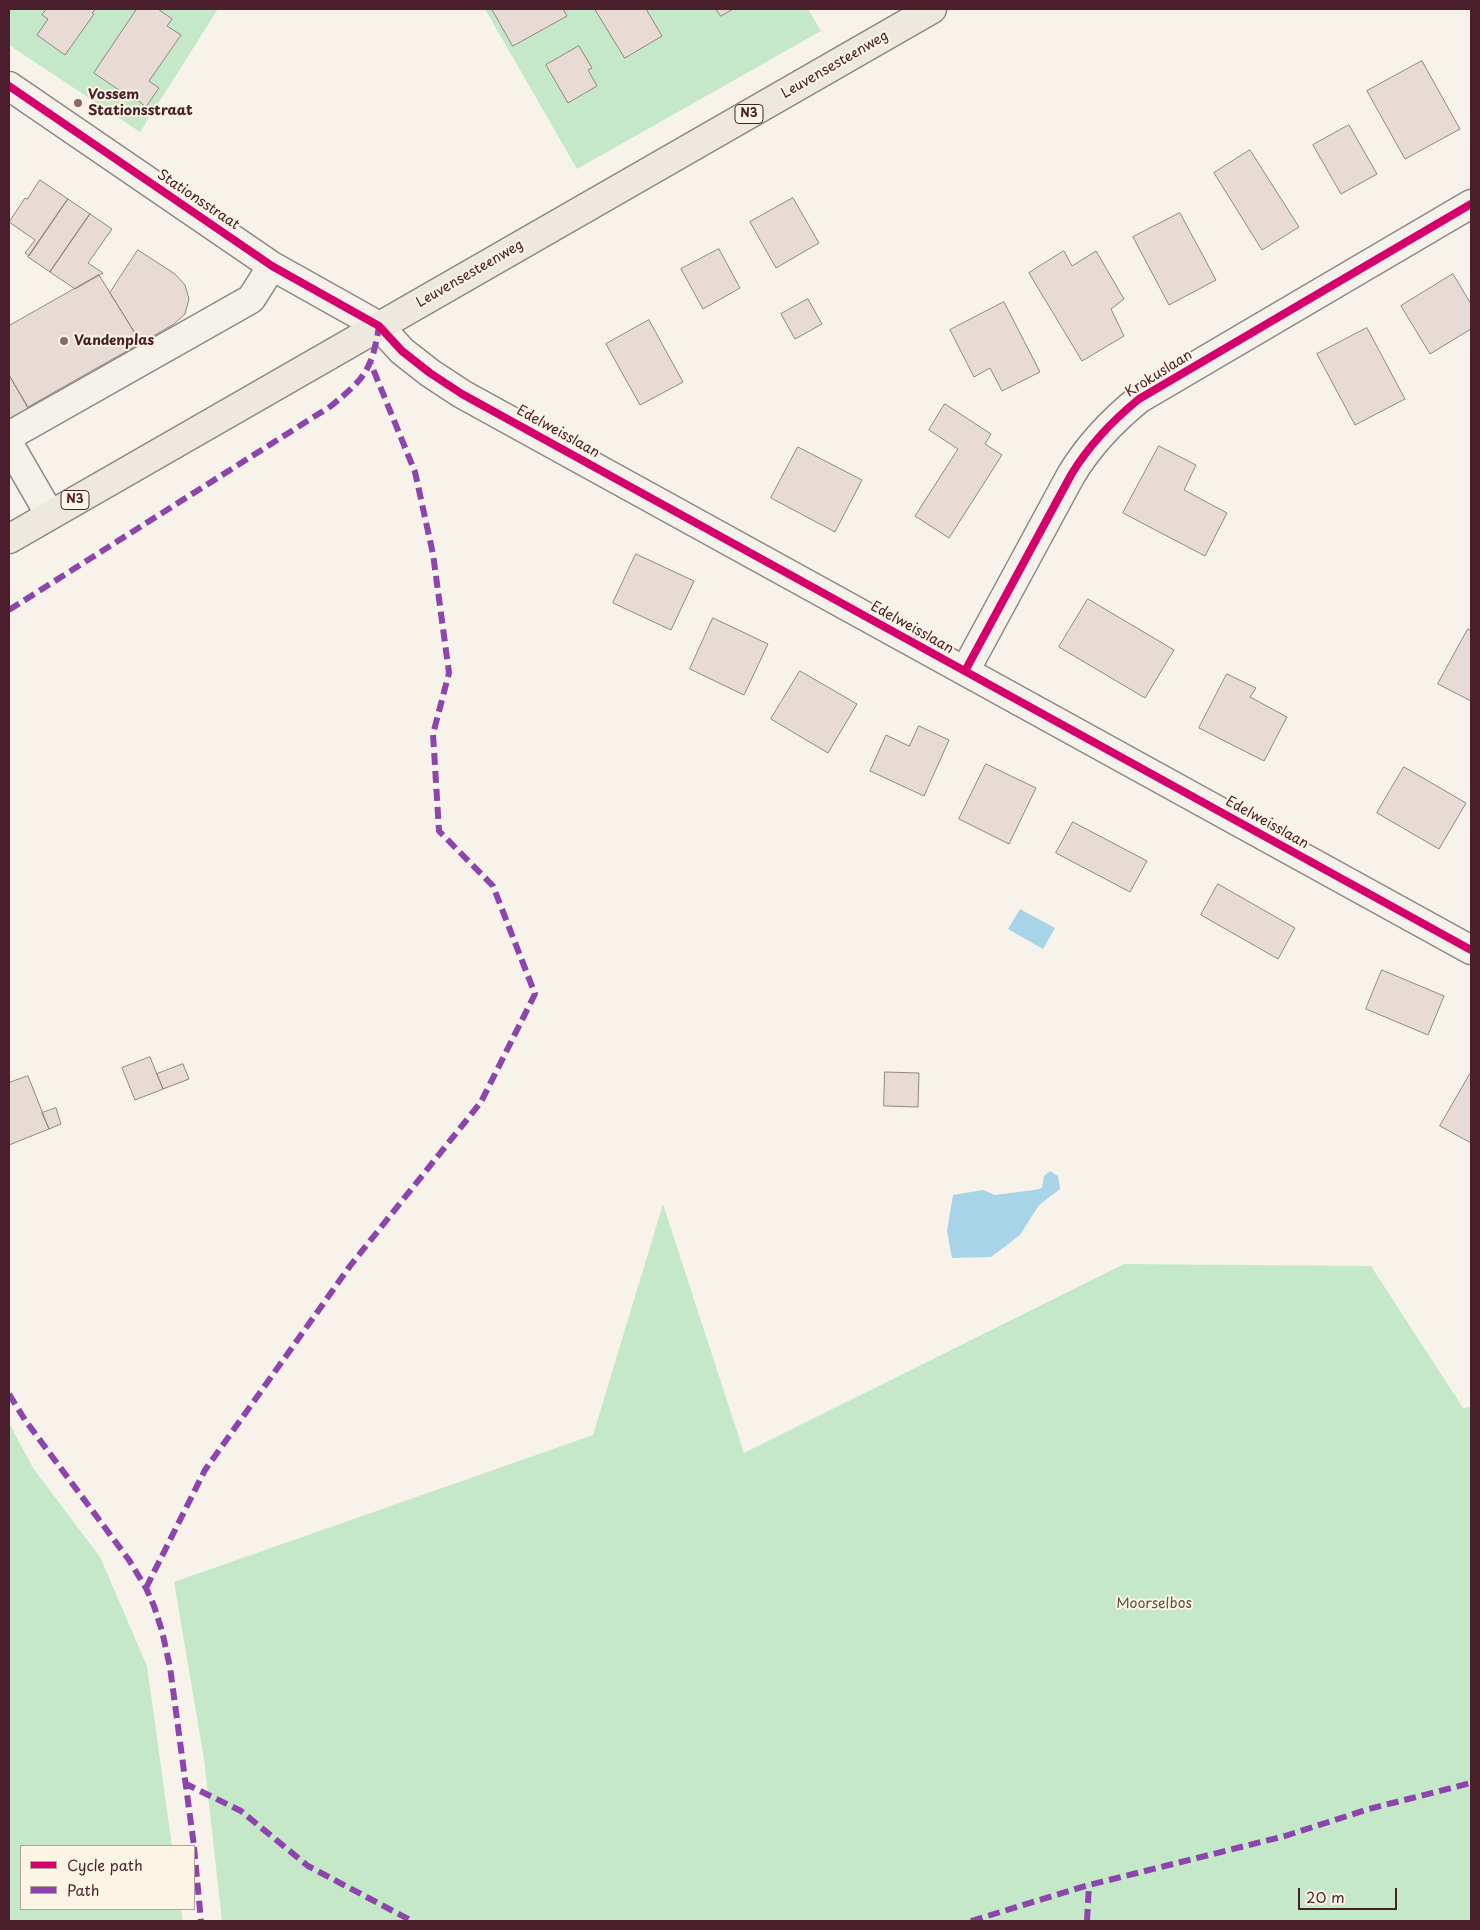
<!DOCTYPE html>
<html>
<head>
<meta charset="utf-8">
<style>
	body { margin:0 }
	#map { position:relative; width:1480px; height:1930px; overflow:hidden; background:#f7f3ea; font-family:"Playpen Sans",sans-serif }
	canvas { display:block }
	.frame { position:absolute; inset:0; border:10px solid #4a1f2b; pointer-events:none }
	.legend { position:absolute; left:20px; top:1845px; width:175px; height:65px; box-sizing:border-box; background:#fcf5e5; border:1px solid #b59f9b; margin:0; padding:6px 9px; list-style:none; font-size:15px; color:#4a1f2b }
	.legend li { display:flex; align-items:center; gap:10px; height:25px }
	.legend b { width:25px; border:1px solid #b59f9b }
	.scale { position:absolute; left:1298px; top:1888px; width:99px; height:22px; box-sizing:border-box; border:2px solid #4a1f2b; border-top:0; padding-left:6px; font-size:15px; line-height:18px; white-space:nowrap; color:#4a1f2b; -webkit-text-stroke:4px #fcf5e5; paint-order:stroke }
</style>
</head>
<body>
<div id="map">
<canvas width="1480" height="1930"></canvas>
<div class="frame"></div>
<ul class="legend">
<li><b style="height:6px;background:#d6006c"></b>Cycle path</li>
<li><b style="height:6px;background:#8e44ad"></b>Path</li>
</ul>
<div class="scale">20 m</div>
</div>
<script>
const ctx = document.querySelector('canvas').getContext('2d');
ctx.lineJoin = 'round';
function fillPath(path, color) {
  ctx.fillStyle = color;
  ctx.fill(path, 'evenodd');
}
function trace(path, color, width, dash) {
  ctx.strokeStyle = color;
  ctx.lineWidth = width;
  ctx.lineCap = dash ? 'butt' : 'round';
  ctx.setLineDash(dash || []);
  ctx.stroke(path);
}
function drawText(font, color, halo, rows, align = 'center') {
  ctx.font = font + ' "Playpen Sans",sans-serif';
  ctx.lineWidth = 4;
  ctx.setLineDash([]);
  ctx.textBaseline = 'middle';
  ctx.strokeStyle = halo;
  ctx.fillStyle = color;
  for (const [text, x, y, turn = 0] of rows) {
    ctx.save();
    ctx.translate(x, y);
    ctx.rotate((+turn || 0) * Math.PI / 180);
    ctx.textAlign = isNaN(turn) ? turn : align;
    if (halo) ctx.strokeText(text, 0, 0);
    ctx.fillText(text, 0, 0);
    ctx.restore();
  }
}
const green = new Path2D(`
	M9,9H218L140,132L9,45Z
	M485,9H808L821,31L577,169Z
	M663,1204L744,1453L1124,1264L1371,1266L1463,1408L1471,1407V1921H222L204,1759L174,1582L593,1435Z
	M9,1423L33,1468L100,1557L147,1666L172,1846H21V1909H181L183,1921H9Z`);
const water = new Path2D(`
	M1020,909L1055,928L1043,949L1008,929Z
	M1050,1171L1058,1176L1060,1189L1039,1205L1020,1235L991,1257L952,1258L947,1231L953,1195L983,1190L995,1195L1034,1190L1042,1188L1044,1176Z`);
const building = new Path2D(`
	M47,9H96L92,13L94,14L65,55L37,35L48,19L42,15Z
	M137,9H158L172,19L167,26L181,35L149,81L159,88L146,107L136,99L135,101L94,73Z
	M492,9H563L567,16L513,46Z
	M595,9H646L662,36L625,58Z
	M716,9H733L721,16Z
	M579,46L592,68L588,70L597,86L568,103L546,65Z
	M1422,61L1460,129L1405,159L1367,91Z
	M1349,125L1377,174L1341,194L1313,145Z
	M1250,150L1299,227L1262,250L1214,173Z
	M40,180L68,199L29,256L25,253L35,240L9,222L25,198L27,199Z
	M793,198L819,243L776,268L750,222Z
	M68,199L90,214L50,272L28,257Z
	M1180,213L1216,280L1169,305L1133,237Z
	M90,214L112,229L88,263L103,273L75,289L50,272Z
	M719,249L740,288L703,309L681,269Z
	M138,250L175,274L185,285L189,299L185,314L174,324L141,343L110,293Z
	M1064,251L1072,266L1096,251L1124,299L1111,309L1124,336L1082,361L1029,273Z
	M1453,274L1471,304V329L1430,354L1401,306Z
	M99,275L141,343L28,407L9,375V326Z
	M808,299L822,324L795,339L781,314Z
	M1004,302L1040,372L1002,391L990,368L974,377L950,330Z
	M649,320L683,382L640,405L606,344Z
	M1367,328L1405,399L1355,425L1317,354Z
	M9,375L29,410L9,422Z
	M945,404L991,434L985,444L1002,455L949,538L915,516L958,449L929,430Z
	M1159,446L1196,465L1184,490L1227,513L1205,556L1123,513Z
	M798,447L862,480L835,532L771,498Z
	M636,554L694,581L671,630L613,603Z
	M1088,599L1174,650L1145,698L1059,647Z
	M713,618L768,644L744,695L690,669Z
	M1468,629L1471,631V701L1438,684Z
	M800,671L857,704L828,753L771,719Z
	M1227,674L1256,688L1250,697L1287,717L1264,761L1199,728Z
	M919,726L949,740L924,796L870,771L886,735L909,746Z
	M986,764L1036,788L1009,844L959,819Z
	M1404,767L1466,803L1439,849L1377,813Z
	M1073,822L1147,861L1130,892L1056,853Z
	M1218,884L1295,928L1278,959L1201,915Z
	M1382,970L1444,996L1428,1035L1366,1009Z
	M150,1057L163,1089L135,1100L122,1068Z
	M183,1064L189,1079L163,1089L157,1074Z
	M885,1072L919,1073L918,1107L884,1106Z
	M1470,1074L1471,1075V1143L1440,1126Z
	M28,1076L49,1129L9,1145V1083Z
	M56,1108L61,1124L49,1129L42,1113Z`);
const minor = new Path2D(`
	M9,86L272,266L379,326L402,351L430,373L462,394L1471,950
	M9,436L251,299L272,266
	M9,444L50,515
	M965,671L1071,475C1089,445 1112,421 1139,399L1471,204`);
const major = new Path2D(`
	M9,539L932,9`);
const quiet = new Path2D(`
	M9,610L331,406C365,378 372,370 379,326
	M9,1394L25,1420L129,1560L146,1588L154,1606L162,1631L170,1667L194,1846
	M146,1588L205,1470L350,1266L481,1102L535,994L493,886L439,831L433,734L449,673L433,554L415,472L371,364
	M184,1783L241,1811L308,1866L412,1921
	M194,1847L201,1921
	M971,1921L1089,1885L1285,1836L1369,1809L1471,1783
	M1087,1921L1089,1885`);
const cycleway = new Path2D(`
	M9,86L272,266L379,326L402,351L430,373L462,394L1471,950
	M965,671L1071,475C1089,445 1112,421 1139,399L1471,204`);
const markers = [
	[78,103,5,"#87696e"],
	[64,341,5,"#87696e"]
];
const shields = [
	[749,114,28],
	[75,500,28]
];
const shieldNames = [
	["N3",749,114],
	["N3",75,500]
];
const streetNames = [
	["Leuvensesteenweg",835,65,-30],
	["Stationsstraat",198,200,34],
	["Leuvensesteenweg",470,274,-30],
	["Krokuslaan",1159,374,-32],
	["Edelweisslaan",558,432,29],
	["Edelweisslaan",912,628,29],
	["Edelweisslaan",1267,823,29]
];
const poiNames = [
	["Vossem",88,95],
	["Stationsstraat",88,111],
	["Vandenplas",74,341]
];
const parkNames = [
	["Moorselbos",1154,1604]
];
fillPath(green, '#c5e9c8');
fillPath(water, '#a8d4e8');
fillPath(building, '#e8dbd5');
trace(building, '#908684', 1);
trace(minor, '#908684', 31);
trace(major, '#908684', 31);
trace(minor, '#f5f2ec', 28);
trace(major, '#eee9df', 28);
trace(quiet, '#8e44ad', 6, [12, 6]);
trace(cycleway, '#d6006c', 8);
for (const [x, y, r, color] of markers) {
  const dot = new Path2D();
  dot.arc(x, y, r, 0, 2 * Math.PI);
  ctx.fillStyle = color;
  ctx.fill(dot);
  trace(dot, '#fcf5e5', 2);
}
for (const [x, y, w] of shields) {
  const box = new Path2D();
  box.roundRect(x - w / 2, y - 9.5, w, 19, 4);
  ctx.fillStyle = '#fcf5e5';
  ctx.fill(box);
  trace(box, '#4a1f2b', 1);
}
drawText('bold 12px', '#4a1f2b', null, shieldNames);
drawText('14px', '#4a1f2b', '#fcf5e5', streetNames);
drawText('bold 14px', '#4a1f2b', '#fcf5e5', poiNames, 'left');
drawText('14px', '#5e4f4b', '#fcf5e5', parkNames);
</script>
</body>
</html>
